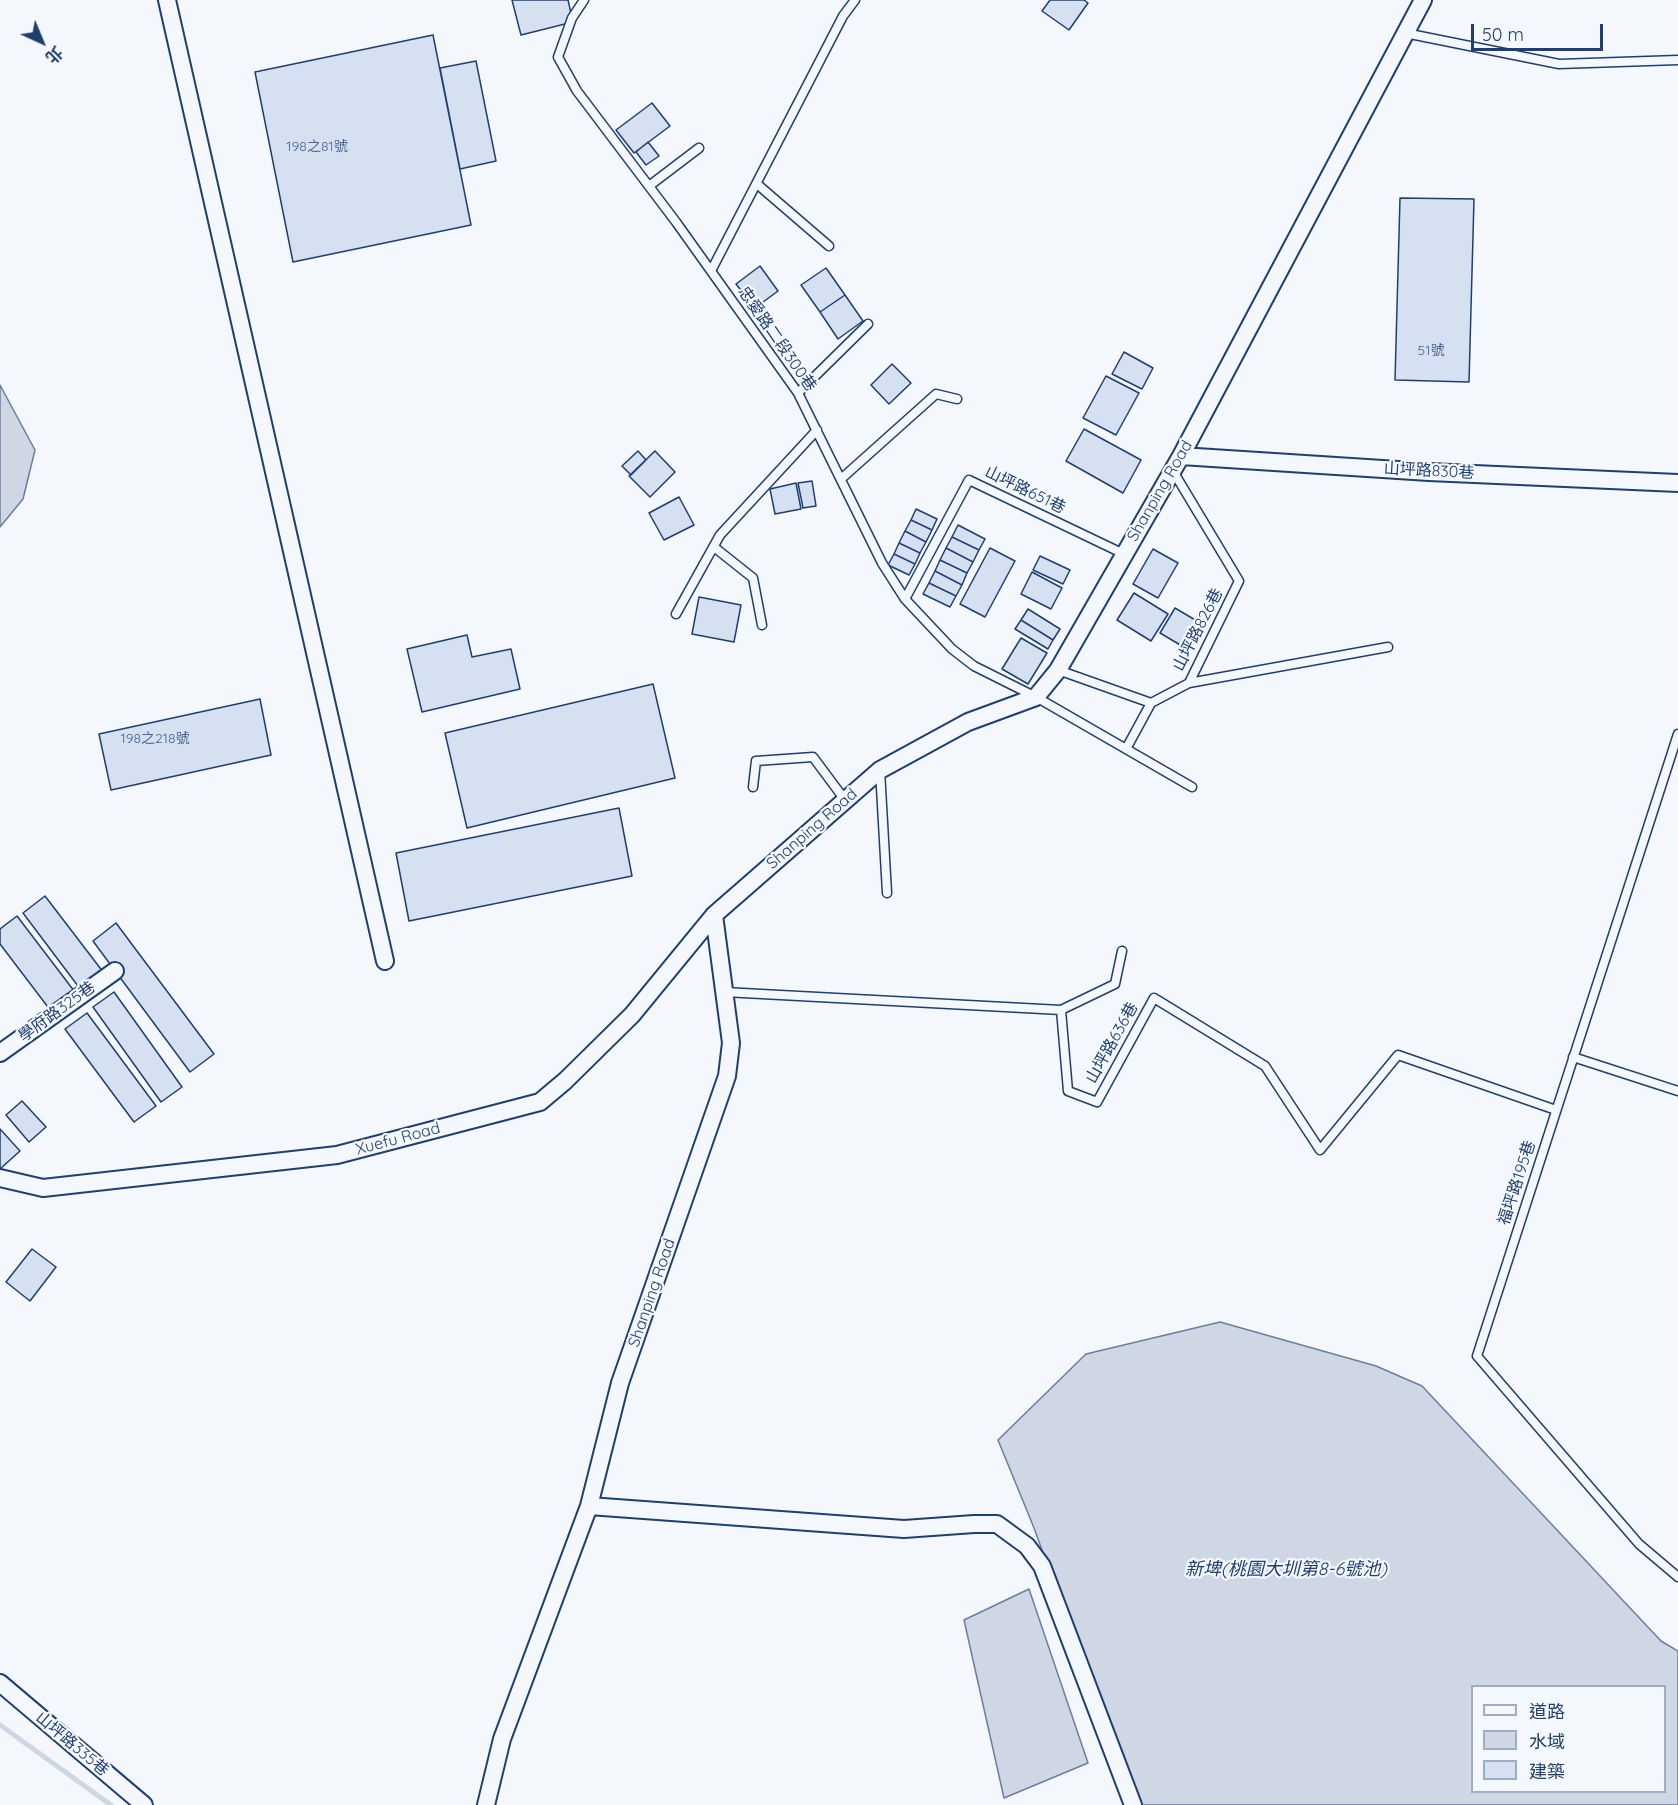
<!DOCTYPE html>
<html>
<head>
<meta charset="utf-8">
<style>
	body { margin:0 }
	#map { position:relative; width:1678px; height:1805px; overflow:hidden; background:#f4f7fb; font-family:Quicksand,"Noto Sans TC",sans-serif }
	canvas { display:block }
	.legend { position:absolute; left:1471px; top:1685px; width:195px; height:108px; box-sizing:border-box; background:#f4f7fb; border:2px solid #9eadc5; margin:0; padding:8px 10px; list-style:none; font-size:18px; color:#1d3f73 }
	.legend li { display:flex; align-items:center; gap:12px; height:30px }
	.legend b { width:30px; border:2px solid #9eadc5 }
	.north { position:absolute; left:12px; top:12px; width:60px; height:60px; -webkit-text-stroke:4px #f4f7fb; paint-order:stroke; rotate:136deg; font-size:16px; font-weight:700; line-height:24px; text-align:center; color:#1d3f73 }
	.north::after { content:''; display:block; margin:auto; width:21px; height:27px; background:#1d3f73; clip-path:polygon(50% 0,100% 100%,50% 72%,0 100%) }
	.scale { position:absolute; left:1471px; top:24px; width:132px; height:27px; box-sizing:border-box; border:3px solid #1d3f73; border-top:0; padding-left:8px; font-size:18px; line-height:21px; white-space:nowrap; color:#1d3f73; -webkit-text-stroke:4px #f4f7fb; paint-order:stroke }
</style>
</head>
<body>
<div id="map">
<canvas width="1678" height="1805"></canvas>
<ul class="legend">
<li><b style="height:8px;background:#f4f7fb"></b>道路</li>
<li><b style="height:16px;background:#cfd7e4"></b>水域</li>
<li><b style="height:16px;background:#d5e0f0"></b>建築</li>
</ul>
<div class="north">北</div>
<div class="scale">50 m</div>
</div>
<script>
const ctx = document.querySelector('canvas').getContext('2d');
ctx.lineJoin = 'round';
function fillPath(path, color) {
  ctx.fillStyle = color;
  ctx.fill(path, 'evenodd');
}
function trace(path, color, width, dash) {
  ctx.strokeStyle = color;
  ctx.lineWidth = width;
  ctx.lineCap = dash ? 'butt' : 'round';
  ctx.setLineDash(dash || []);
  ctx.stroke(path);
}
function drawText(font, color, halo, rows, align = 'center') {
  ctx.font = font + ' Quicksand,"Noto Sans TC",sans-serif';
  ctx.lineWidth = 4.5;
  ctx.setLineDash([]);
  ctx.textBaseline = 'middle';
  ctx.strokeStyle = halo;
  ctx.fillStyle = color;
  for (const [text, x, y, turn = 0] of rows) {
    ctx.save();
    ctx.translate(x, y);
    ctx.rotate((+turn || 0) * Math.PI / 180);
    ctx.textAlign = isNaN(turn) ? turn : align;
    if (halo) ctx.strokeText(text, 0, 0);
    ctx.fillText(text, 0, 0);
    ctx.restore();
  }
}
const water = new Path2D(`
	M0,385L35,450L23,499L0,527Z
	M1220,1322L1376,1366L1422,1386L1661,1641L1678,1651V1805H1135L1034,1528L998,1440L1086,1354ZM1472,1686H1664V1792H1472Z
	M1029,1589L1088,1763L1004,1798L964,1620Z`);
const stream = new Path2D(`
	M0,1725L111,1805`);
const building = new Path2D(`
	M512,0H568L573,22L521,35Z
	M1050,0H1084L1088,3L1069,30L1042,11Z
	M433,35L471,225L293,262L255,72Z
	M476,61L496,161L460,169L440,68Z
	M652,103L670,126L634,153L616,130Z
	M648,142L659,156L646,165L636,152Z
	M1400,198L1474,199L1469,382L1395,380Z
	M760,266L778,291L755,308L736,284Z
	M826,268L845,295L820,312L801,285Z
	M845,295L863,321L838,339L820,312Z
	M1124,352L1153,368L1142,389L1112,374Z
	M892,364L911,383L889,404L871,385Z
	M1106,376L1139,393L1116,435L1083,418Z
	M1084,429L1141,460L1123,493L1066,461Z
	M638,451L646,460L631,475L622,466Z
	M655,451L675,472L650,497L629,476Z
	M812,481L816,506L803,508L798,483Z
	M796,483L801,509L775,514L770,489Z
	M679,497L694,525L664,540L649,513Z
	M916,509L937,519L932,530L911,520Z
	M911,520L932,530L926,542L905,531Z
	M958,525L985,539L979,550L952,537Z
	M905,531L926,542L920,553L899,543Z
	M952,537L979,550L973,562L946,548Z
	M899,543L920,553L915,564L894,554Z
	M946,548L973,562L967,573L940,560Z
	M990,548L1015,561L985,617L960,604Z
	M1153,549L1178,563L1158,598L1133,584Z
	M894,554L915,564L909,575L888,565Z
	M1040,556L1070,570L1063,584L1033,570Z
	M940,560L967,573L962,585L935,571Z
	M935,571L962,585L956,596L929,583Z
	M1032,572L1062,588L1051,609L1021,594Z
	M929,583L956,596L950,607L923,594Z
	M1134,593L1168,614L1151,641L1117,620Z
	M699,597L741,605L734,642L692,634Z
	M1175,608L1202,624L1187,649L1160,633Z
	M1028,609L1060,629L1053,640L1021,620Z
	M1021,620L1053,640L1048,649L1015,629Z
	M467,635L472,657L511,649L520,689L422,712L407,649Z
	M1021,638L1047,653L1028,684L1002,669Z
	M653,684L675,778L467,828L445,733Z
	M260,699L271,755L111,790L99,734Z
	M619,808L632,876L409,921L396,853Z
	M45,896L110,981L87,998L23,913Z
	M17,916L81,1000L57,1019L0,944V929Z
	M116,923L214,1054L190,1072L93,941Z
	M114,992L182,1087L161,1102L93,1007Z
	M87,1013L156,1106L134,1122L65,1029Z
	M22,1101L46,1127L29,1142L6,1115Z
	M0,1129L20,1151L0,1169Z
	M32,1249L56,1267L30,1301L6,1282Z`);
const lane = new Path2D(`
	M584,0L572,18L558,57L577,91L676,222L798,393L882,563L905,599L952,649L974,666L1036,697L1192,787
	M1405,33L1559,64L1678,60
	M757,184L829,246
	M649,186L699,148
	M711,271L843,16L855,0
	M798,393L868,324
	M841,479L936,394L957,399
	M714,547L753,578L762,625
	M905,599L969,480L1124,554
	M676,614L720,535L817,430
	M1058,670L1151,703L1189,683L1239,581L1173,471
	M1189,683L1388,647
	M1678,734L1477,1356L1639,1544L1678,1577
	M1126,749L1151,703
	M880,770L887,893
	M753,787L756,761L813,757L845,800
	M724,992L1061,1010L1068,1091L1097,1102L1154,998L1265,1066L1320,1150L1398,1055L1556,1110
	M1061,1010L1115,984L1122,951
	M1573,1057L1678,1091`);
const street = new Path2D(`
	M167,0L385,961
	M1181,456L1429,472L1678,483
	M0,1053L115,971
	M0,1178L43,1188L337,1155L540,1102L565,1081L632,1015L714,915
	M589,1506L904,1529L974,1524H997L1027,1546L1042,1566L1133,1805
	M0,1683L144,1805
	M486,1805L502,1739L589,1506L620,1383L727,1076L731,1043L714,915L880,770L968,722L1036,697L1058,670L1181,456L1423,0`);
const numberNames = [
	["198之81號",317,147],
	["51號",1431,351],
	["198之218號",155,739]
];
const streetNames = [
	["忠愛路二段300巷",777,339,55],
	["山坪路830巷",1429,471,3],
	["山坪路651巷",1025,490,26],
	["Shanping Road",1160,491,-60],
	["山坪路826巷",1198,630,-63],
	["Shanping Road",812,829,-41],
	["學府路325巷",57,1012,-36],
	["山坪路636巷",1112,1043,-61],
	["Xuefu Road",398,1139,-15],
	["福坪路195巷",1517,1183,-72],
	["Shanping Road",652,1293,-71],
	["山坪路335巷",72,1744,40]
];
const waterNames = [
	["新埤(桃園大圳第8-6號池)",1286,1570]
];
fillPath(water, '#cfd7e4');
trace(water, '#687fa3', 1.5);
trace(stream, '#cfd7e4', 5);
fillPath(building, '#d5e0f0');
trace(building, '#1d3f73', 1.5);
trace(lane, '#1d3f73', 11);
trace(street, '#1d3f73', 20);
trace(lane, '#f4f7fb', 8);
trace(street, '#f4f7fb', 16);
drawText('14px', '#4b6792', null, numberNames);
drawText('16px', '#1d3f73', '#f4f7fb', streetNames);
drawText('italic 18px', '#1d3f73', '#f4f7fb', waterNames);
</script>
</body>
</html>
